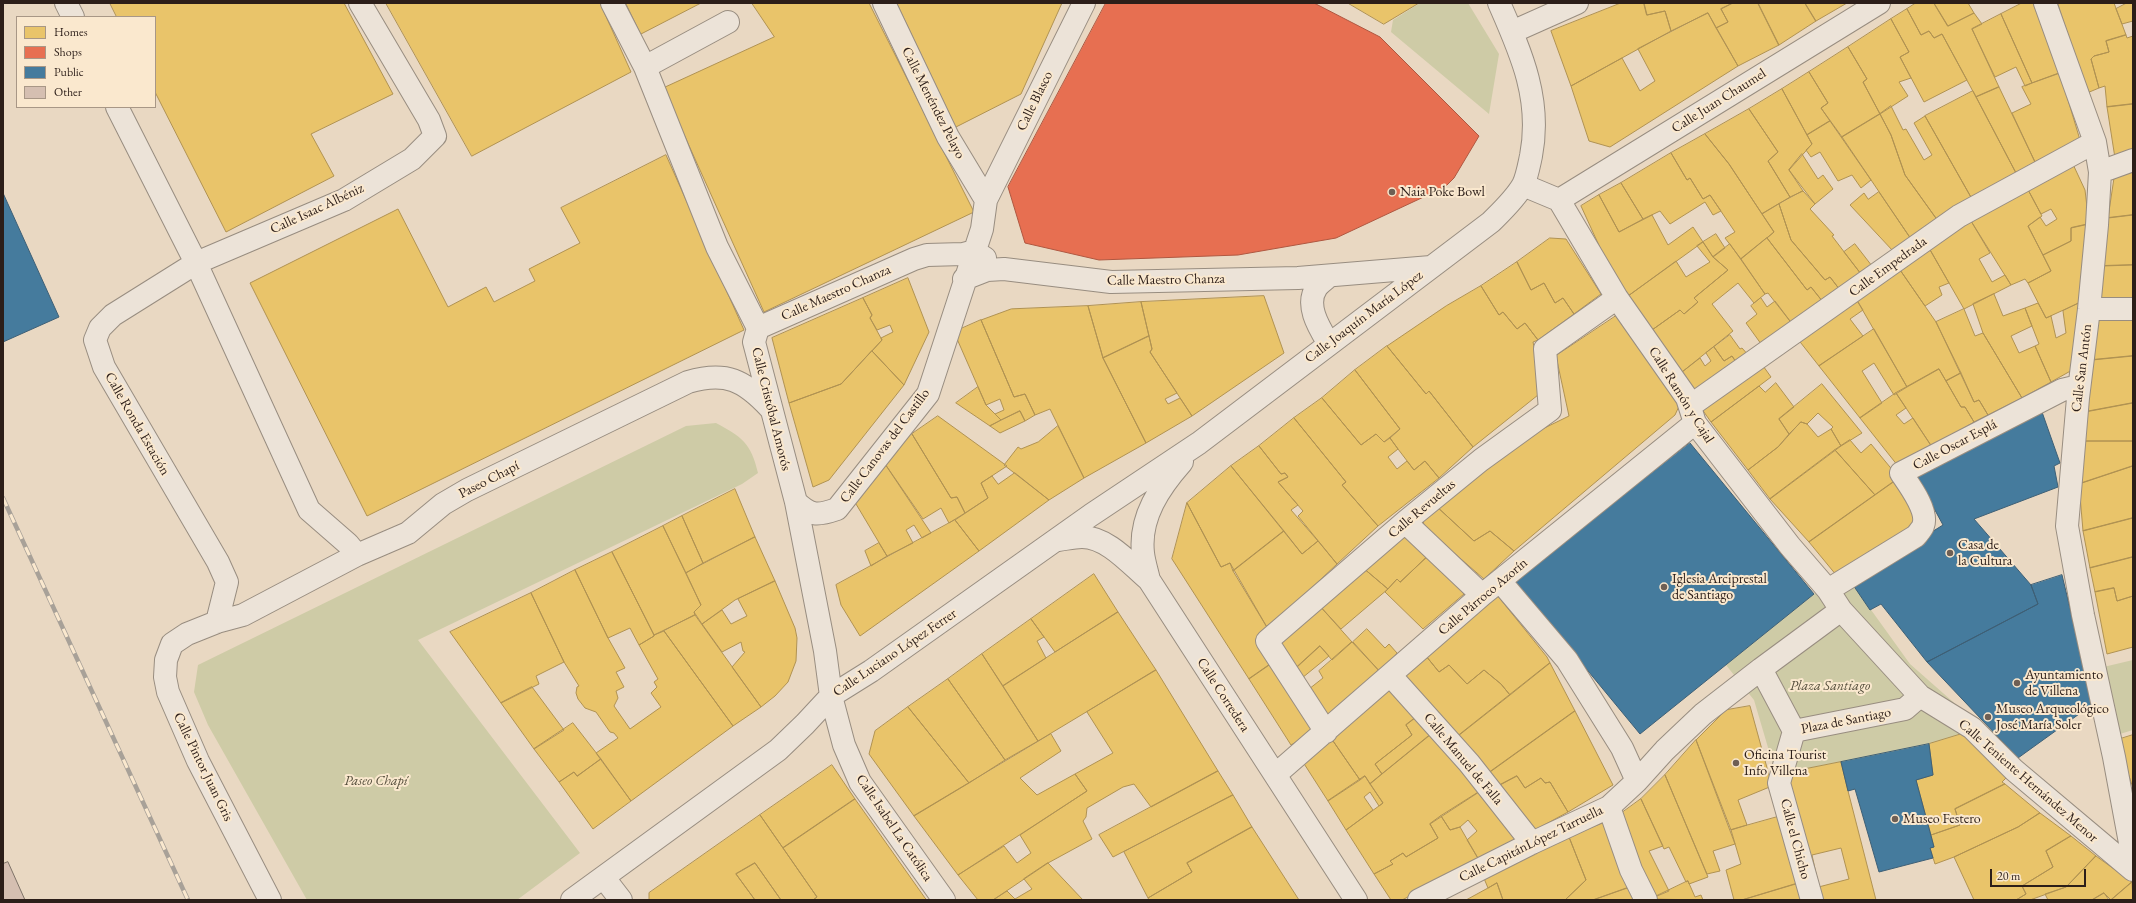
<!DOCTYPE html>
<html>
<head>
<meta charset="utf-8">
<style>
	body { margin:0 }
	#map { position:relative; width:2136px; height:903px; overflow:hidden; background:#e9d8c2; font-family:"EB Garamond",serif }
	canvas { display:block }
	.frame { position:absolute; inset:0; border:4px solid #2c1e19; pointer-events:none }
	.legend { position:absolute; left:16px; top:16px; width:140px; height:92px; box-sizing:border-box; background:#fae8ce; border:1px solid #a89786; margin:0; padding:5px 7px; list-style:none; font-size:12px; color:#2c1e19 }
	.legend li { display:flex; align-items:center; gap:8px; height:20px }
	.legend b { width:20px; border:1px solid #a89786 }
	.scale { position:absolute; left:1990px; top:869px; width:96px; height:18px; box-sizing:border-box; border:2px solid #2c1e19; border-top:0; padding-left:5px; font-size:12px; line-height:14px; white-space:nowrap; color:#2c1e19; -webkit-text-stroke:3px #fae8ce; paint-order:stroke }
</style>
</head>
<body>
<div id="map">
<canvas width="2136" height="903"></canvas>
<div class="frame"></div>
<ul class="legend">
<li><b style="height:11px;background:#e9c46a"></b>Homes</li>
<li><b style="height:11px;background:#e76f51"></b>Shops</li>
<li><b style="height:11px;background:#457b9d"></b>Public</li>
<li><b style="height:11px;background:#d5bfb1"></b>Other</li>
</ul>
<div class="scale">20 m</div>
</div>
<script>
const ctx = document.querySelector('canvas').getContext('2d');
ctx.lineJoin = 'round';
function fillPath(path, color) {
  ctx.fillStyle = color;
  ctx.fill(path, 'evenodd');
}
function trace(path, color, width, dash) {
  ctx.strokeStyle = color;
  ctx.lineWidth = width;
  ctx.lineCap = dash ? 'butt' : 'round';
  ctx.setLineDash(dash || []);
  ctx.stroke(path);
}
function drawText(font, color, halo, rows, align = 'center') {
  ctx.font = font + ' "EB Garamond",serif';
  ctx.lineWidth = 4;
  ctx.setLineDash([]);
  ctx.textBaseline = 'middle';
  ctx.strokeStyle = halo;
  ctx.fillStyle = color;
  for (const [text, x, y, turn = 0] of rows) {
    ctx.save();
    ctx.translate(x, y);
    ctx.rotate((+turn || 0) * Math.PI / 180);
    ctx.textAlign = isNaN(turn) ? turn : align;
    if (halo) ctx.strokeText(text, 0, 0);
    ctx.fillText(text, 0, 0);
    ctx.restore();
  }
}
const green = new Path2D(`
	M1420,3H1468L1499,54L1489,114L1391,32L1393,20Z
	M716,423C742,437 751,443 758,473L742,484L418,640L580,853L517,900H307L208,725L194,692L198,665L686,426Z
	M1851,582L1910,664L1977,723L1965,733L1934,743L1777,778L1754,700L1726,665L1814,594Z
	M2133,660V730L2110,737L2095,669Z`);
const homes = new Path2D(`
	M110,3H344L393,94L311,134L334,176L226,232L155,92V17H117Z
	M386,3H600L631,72L472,156Z
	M626,3H701L641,34Z
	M752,3H869L974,212L764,312L663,88L774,37Z
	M897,3H1062L1021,94L956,127Z
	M1348,3H1419L1384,24Z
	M1621,3H1644L1647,15L1665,11L1671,31L1571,86L1551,31Z
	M1644,3H1733L1721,9L1728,22L1716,28L1708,13L1671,31L1665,11L1647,15Z
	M1733,3H1758L1779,45L1738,66L1716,28L1728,22L1721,9Z
	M1758,3H1805L1816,21L1779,45Z
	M1805,3H1847L1816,21Z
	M1916,3H1934L1948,26L1974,13L1982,24L1972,29L1999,87L1976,97L1942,34L1934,38L1929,31L1921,35L1907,9Z
	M1934,3H1968L1974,13L1948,26Z
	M2022,3H2033L2060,73L2032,83L2001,14Z
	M2058,3H2114L2126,35L2106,41L2109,52L2094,56L2091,59L2099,88L2087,93Z
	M2127,3H2133V21L2122,24L2116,9Z
	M1907,9L1921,35L1929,31L1934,38L1942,34L1967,80L1924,102L1900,57L1909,52L1891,19Z
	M1708,13L1738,66L1610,147L1589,141L1571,86L1622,58L1640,91L1655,81L1638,49Z
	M2001,14L2032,83L2025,86L2016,67L1995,77L1972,29Z
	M1891,19L1909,52L1900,57L1911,78L1899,82L1908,96L1880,114L1863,82L1867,79L1848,47Z
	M2126,35L2127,38L2133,36V104L2107,107L2105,86L2099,88L2091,59L2094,56L2109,52L2106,41Z
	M1848,47L1867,79L1863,82L1880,114L1842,137L1821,108L1828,103L1809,72Z
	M1809,72L1828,103L1821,108L1830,121L1807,135L1782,89Z
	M2060,73L2080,140L2035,162L2012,113L2031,104L2022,87Z
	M1999,87L2035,162L2016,173L1976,97Z
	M1782,89L1812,144L1789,170L1803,191L1790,197L1768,161L1778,152L1749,109Z
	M1973,91L2016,173L1972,199L1925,116Z
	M2133,104V153L2115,158L2107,107Z
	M1891,106L1903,130L1906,129L1924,160L1932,155L1914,123L1925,116L1972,199L1938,221L1905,175L1891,135L1880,114Z
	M1749,109L1778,152L1768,161L1790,197L1762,214L1729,164L1705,134Z
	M1880,114L1891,135L1905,175L1938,221L1911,239L1842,137Z
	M1830,121L1871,180L1861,188L1852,175L1838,181L1820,152L1811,157L1806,150L1812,144L1807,135Z
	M1705,134L1729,164L1774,232L1741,259L1725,238L1735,232L1710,195L1703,199L1690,178L1687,180L1671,153Z
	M1671,153L1687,180L1690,178L1703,199L1710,195L1721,211L1713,215L1705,202L1670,224L1660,211L1643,219L1621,183Z
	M1802,154L1818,179L1823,175L1833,189L1815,204L1789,170Z
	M666,155L744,330L367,516L250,283L398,209L448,307L486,287L494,302L535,281L529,269L580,243L561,208Z
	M2071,160L2085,190L2089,224L2071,228V241L2043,255L2028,226L2040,217L2046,226L2057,219L2051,209L2041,214L2026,186Z
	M2133,169V215L2108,218L2114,178Z
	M1621,183L1643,219L1619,232L1599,195Z
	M2026,186L2042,216L2028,226L2051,271L2028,283L2025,279L2011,285L1971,221Z
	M1803,191L1815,204L1810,209L1834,235L1832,236L1861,274L1840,290L1830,277L1825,280L1791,240L1779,204Z
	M1879,192L1911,239L1893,251L1850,205L1864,193L1868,199Z
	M1599,195L1619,232L1652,215L1668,245L1693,227L1703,242L1628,296L1607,263L1581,206Z
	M1779,204L1791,240L1825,280L1830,277L1840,290L1823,302L1811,287L1807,290L1767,238L1774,232L1762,214Z
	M2133,215V265L2102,266L2108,218Z
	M1971,221L1990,253L1979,259L1992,282L2005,275L2011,285L1964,309L1929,248Z
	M2089,224L2081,302L2046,318L2028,283L2051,271L2043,255L2071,241V228Z
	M1716,234L1725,248L1713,257L1703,242Z
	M1550,238L1566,239L1601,294L1574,314L1563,298L1555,303L1544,283L1531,290L1517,262Z
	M1767,238L1807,290L1811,287L1823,302L1793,325L1768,293L1765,294L1741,259Z
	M1703,242L1713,257L1728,270L1694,298L1698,302L1684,314L1680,310L1652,330L1628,296L1676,261L1686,277L1710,262L1697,246Z
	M1730,244L1765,294L1754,303L1738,283L1712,304L1733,331L1682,372L1652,330L1680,310L1684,314L1698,302L1694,298L1728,270L1713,257Z
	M1855,244L1872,266L1861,274L1844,252Z
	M1929,248L1949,283L1939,287L1942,295L1925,306L1898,267Z
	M1517,262L1531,290L1544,283L1555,303L1563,298L1574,314L1538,340L1525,323L1517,329L1503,312L1499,315L1481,286Z
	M2133,265V300H2097L2102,266Z
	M1898,267L1936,322L1961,373L1946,381L1939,369L1907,387L1855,297Z
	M908,278L929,332L904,385L872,351L882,340L881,338L893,332L890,325L877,330L870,318L872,315L863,298Z
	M1481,286L1499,315L1503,312L1517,329L1525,323L1538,340L1533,342L1543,391L1473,447L1429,391L1426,394L1387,346L1446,306Z
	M1994,294L2003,316L2025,308L2032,326L2011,336L2019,353L2035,346L2051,382L2022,398L1983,333L1973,304Z
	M1264,296L1284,353L1192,416L1150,352L1152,349L1141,302Z
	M1855,297L1863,310L1850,319L1863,336L1819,366L1797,338Z
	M863,298L872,315L870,318L882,340L841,384L789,403L772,338Z
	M1761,298L1767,307L1775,301L1793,325L1764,348L1746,323L1757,314L1751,306Z
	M1141,302L1149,336L1103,358L1088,306Z
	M2081,302L2074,369L2051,382L2035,346L2039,344L2025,308L2038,303L2046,318L2051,316L2056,338L2066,333L2063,311Z
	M1088,306L1103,358L1146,443L1084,478L1050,409L1035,415L1025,394L1014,397L981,320L1011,309Z
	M1964,309L1975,336L1983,333L2022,398L1988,415L1979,400L1974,402L1936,322Z
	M1619,314L1680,404L1675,415L1514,551L1490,531L1474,541L1435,505L1522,439L1569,416L1556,356Z
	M2098,314H2133V356L2092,360Z
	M981,320L1014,397L1025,394L1035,415L1025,421L1020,411L1001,420L995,414L1004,410L1000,399L986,405L954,332Z
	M1874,329L1907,387L1894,395L1874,363L1862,371L1882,403L1860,418L1819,366Z
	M1730,335L1740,349L1742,348L1750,357L1738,365L1732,356L1724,361L1714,347Z
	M1149,336L1152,349L1150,352L1177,393L1165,399L1168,404L1180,398L1192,416L1146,443L1103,358Z
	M1387,346L1426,394L1429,391L1473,447L1439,478L1425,461L1414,470L1398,449L1390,438L1400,429L1355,370Z
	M1714,347L1724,361L1732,356L1738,365L1697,394L1682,372L1700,358L1705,366L1711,361L1706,353Z
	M872,351L904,385L829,480L813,487L789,403L841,384Z
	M2133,356V403L2085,412L2092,360Z
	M1761,363L1771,377L1711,422L1699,405Z
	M1939,369L1961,407H1965L1974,422L1932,447L1896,393Z
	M1355,370L1400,429L1384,442L1376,434L1361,445L1322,398Z
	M1961,373L1974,402L1979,400L1988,415L1974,422L1965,407H1961L1946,381Z
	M1776,383L1794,407L1779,419L1789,434L1778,447L1748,470L1711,422L1759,386L1765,392Z
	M1822,384L1862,433L1841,446L1831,429L1833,427L1818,413L1807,424L1801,422L1789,434L1779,419Z
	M978,387L986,405L1001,420L990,426L956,403Z
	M1896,393L1906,408L1896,415L1904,424L1913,418L1932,447L1898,466L1860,418Z
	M1322,398L1361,445L1376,434L1384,442L1390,438L1398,449L1388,457L1397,469L1407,461L1414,470L1425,461L1439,478L1378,526L1342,485L1346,482L1294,418Z
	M2133,403V441H2083L2085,412Z
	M1020,411L1025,421L1000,433L990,426Z
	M938,416L1007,466L981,483L988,498L965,513L957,497L951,498L912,434Z
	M1294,418L1346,482L1342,485L1378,526L1337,564L1298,516L1303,511L1278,482L1288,477L1285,473L1281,474L1259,446Z
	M1801,422L1807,424L1818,437L1831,429L1841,446L1770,499L1748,470L1778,447Z
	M1058,426L1084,478L1049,500L1004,465L1018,447L1021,449L1038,442Z
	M912,434L951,498L957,497L965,513L949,523L941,508L923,519L883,461L890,450Z
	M1850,440L1861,453L1871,444L1899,478L1875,495L1835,450Z
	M2083,441H2133V466L2079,484Z
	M1259,446L1281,474L1285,473L1288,477L1278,482L1298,505L1291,510L1318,541L1302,554L1231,466Z
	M1835,450L1875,495L1809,542L1770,499Z
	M883,461L931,533L922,538L914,525L906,530L913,543L887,556L856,504Z
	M1231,466L1284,531L1233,571L1230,563L1221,567L1187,503Z
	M2133,466V518L2083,531L2079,484Z
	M1015,473L1049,500L979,551L955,520L988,498L981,483L992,476L998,484Z
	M1899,478L1918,516L1909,536L1837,576L1809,542Z
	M735,489L755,537L703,563L682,516Z
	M1187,503L1221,567L1230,563L1268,629L1275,661L1249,679L1172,559Z
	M1435,505L1474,541L1490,531L1514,551L1484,579L1424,527L1423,518Z
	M682,516L703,563L686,573L663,526Z
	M2133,518V557L2090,568L2083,531Z
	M955,520L979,551L860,636L841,605L836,585Z
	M663,526L701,605L694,612L695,615L654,635L612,552Z
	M1284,531L1302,554L1318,541L1337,564L1268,629L1233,571Z
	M1403,532L1428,556L1400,582L1397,579L1388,589L1362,567Z
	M755,537L775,581L735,600L702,624L694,612L701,605L686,573Z
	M879,543L887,556L871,566L865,551Z
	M612,552L654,635V636L639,645L630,628L608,638L575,570Z
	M1428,556L1464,594L1423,629L1385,592L1397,579L1400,582Z
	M2133,557V596L2117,601L2114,588L2095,592L2090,568Z
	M1362,567L1388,589L1341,629L1318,604Z
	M575,570L608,638L625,668L616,672L624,687L616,691L618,698L614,706L630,729L661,707L651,693L657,687L654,682L658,679L639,645L654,636V635L664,631L733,726L631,801L596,753L618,738L614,733L610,732L596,712L585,708L578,699L576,693L577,687L579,686L564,662L531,593Z
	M1094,574L1118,612L1055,652L1031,619Z
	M775,581L795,628L797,638L796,661L788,682L775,696L761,707L732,667L745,652L743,651L741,642L722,652L702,624L722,610L731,624L747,616L738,599Z
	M2114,588L2117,601L2133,596V647L2107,654L2095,592Z
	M531,593L564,662L536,676L539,684L501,703L450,632Z
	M1497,595L1547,657L1550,663L1510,695L1501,684L1484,670L1467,684L1449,665L1439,672L1426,656Z
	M1318,604L1352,642L1332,660L1320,646L1296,668L1280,643Z
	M1118,612L1156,670L1038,741L1003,686Z
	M695,615L761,707L733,726L664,631Z
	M1031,619L1044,637L1037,641L1046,658L1003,686L982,654Z
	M1367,629L1385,648L1389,644L1397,653L1382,674L1353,642Z
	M1352,642L1382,674L1330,724L1309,689L1323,678L1319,671Z
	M1320,646L1329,656L1302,678L1296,668Z
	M982,654L1038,741L1005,760L948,679Z
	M1426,656L1439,672L1449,665L1467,684L1484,670L1501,684L1510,695L1458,736L1403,676Z
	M1275,661L1318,729L1291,745L1249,679Z
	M1550,663L1575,711L1490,772L1458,736Z
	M1156,670L1218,771L1151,807L1134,784L1123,787L1087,808L1086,817L1083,821L1092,839L1048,863L993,900H978L958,875L1004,846L1017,863L1031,853L1020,835L1087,791L1075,774L1113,753L1087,712Z
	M948,679L1005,760L969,783L908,707Z
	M532,687L564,730L534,749L501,703Z
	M1389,689L1415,718L1406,725L1412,735L1375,764L1382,774L1370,784L1365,776L1360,780L1331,738Z
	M1750,706L1772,786L1738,800L1747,825L1731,830L1696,740L1726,710Z
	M908,707L969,783L914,816L869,754L875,731Z
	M1575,711L1613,785L1568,812L1550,782L1545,783L1541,778L1525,788L1517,776L1500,785L1490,772Z
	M1415,718L1430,735L1382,774L1375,764L1412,735L1406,725Z
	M573,723L601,759L577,776L574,772L559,782L534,749Z
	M1965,733L2006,778L2002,782L2005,784L1955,809L1960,825L1931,835L1916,780L1933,775L1929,744Z
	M1051,734L1061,751L1020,778L1037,795L1075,774L1087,791L958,875L914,816Z
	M1430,735L1479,792L1430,824L1438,838L1406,857L1403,853L1390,861L1393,864L1374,874L1346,830L1383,803L1370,784Z
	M2133,735V788L2117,740Z
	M1331,738L1360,780L1328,801L1301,759Z
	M1696,740L1735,844L1713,851L1720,871L1707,874L1665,775Z
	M601,759L631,801L593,829L559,782L574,772L577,776Z
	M1841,762L1848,791L1876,900H1814L1811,889L1849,879L1841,848L1812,855L1817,878L1786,773Z
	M832,765L855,799L783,848L760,815Z
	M1218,771L1233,795L1113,857L1099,835Z
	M1665,775L1708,877L1689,884L1688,881L1686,882L1669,847L1664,849L1641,799Z
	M1365,776L1383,803L1379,806L1370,792L1364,797L1373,810L1346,830L1328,801Z
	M1517,776L1525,788L1541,778L1545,783L1550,782L1568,812L1533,831L1500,785Z
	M2005,784L2040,813L2018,827L1954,857L1935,864L1930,848L1934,847L1931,835L1960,825L1955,809Z
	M1479,792L1522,840L1479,860L1467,840L1477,831L1468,820L1460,827L1450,830L1441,816Z
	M1233,795L1252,827L1187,863L1192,872L1148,898L1124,852Z
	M855,799L925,898L927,900H813L817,897L783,848Z
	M1641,799L1663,846L1649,851L1669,891L1650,899L1619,815Z
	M2040,813L2071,836L2046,851L2053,867L2022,886L2026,894L2016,900H1974L1954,857L2018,827Z
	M760,815L817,897L813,900H781L755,863L736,874L755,900H649V893Z
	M1441,816L1450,830L1460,827L1479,860L1402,900H1391L1374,874L1393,864L1390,861L1403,853L1406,857L1438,838L1430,824Z
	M1781,816L1799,883L1742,900H1734L1726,870L1741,864L1731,830Z
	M1604,823L1633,886L1593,900H1565L1586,880L1569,837Z
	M1252,827L1299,900H1149L1148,898L1192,872L1187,863Z
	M2071,836L2096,856L2066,887L2030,900H2016L2026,894L2022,886L2053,867L2046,851Z
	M1569,837L1586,880L1565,900H1503L1497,883L1488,888L1483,876Z
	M2096,856L2132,882L2111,900L2104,893L2092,900H2048L2045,894L2066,887Z
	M755,863L781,900H755L736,874Z
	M1048,863L1083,900H993L1007,891L1015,899L1032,889L1024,879Z
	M1688,881L1695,897L1701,895L1703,900L1650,899Z
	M2132,882L2133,900H2111Z
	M1497,883L1503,900H1466L1488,888Z
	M1799,883L1805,900H1742Z
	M1633,886L1641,900H1593Z
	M2104,893L2109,900H2092Z`);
const shops = new Path2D(`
	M1106,3H1314L1380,37L1479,136L1454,178L1445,187L1336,238L1238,255L1099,260L1025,243L1008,187Z`);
const public = new Path2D(`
	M3,193L59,317L3,342Z
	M2042,412L2060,463L2054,466L2058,487L1974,519L2031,585L2038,604L1927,662L1881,604L1870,610L1851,582L1943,525L1916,475Z
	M1690,443L1814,594L1640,734L1513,580Z
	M2062,575L2093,704L2018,758L1927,662L2038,604L2031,585Z
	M1929,744L1933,775L1916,780L1934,847L1930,848L1933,858L1879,872L1855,789L1848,791L1841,762Z`);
const building = new Path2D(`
	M8,862L25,900H3V864Z`);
const minor = new Path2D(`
	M66,3L73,17
	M612,3L645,67L717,247L758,328L754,342L796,502L825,651L831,696L844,745L860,782L944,900
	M884,3L948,137L986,200
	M2045,3L2095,142L2100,172L2097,225L2089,309L2078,398L2067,526L2083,615L2114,757L2133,859
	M1512,32L1577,3
	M645,67L728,22
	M117,107L196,263L309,510L348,544L357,555
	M2100,172L2133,160
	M1523,185L1559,200L1617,298L1687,398L1695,423L1790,546L1828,590L1841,610L1920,696L1972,728L2014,770L2133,870
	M1559,200L1879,3
	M1329,276C1325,280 1320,283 1317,287C1304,305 1320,329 1329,344
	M964,279L987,270L1004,269L1111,282L1298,278L1431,267
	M2089,309H2133
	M758,328L914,259L927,255L963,254L974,251L985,258
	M1690,406L1959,216L2095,142
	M796,502C811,516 817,516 837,509L928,394L982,229L986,200L1084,3
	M1405,522L1482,595
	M1058,540C1066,539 1074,537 1082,537C1108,537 1131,565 1149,580L1356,900
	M1149,580C1147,571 1144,562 1143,553C1139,517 1160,487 1182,462
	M1500,581L1567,660L1622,748L1637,781
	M1828,590L1916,536C1918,533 1922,529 1923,526C1929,511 1909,485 1901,473L2062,390L2079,386
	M1841,610L1761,669L1794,731L1905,709L1920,696
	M217,622L227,582L218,562L104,367L95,340L100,328L113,315L196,263L344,200L412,159L435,136L429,120L360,3
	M1391,676L1469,763L1532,843
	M1794,731L1779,783L1812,900
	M1326,732L1267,641L1405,522L1481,460L1550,410L1545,349L1617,298
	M1275,775L1482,595L1695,423
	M1609,807L1631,870L1646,900
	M604,878L621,900
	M270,900L198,761L168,692L165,677L166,660L172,644L187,634L217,622L243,615L357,555L408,533L443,504L467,490L688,382C726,371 744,380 770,408
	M572,900L778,750L805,724L831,696L871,671L1091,515L1199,443L1491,222C1502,211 1515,199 1523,185C1527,177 1529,165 1531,156C1542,99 1521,53 1499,3
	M1419,900L1532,843L1609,807L1637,781L1665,750L1703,714L1761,669`);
const rail = new Path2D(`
	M3,498L188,900`);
const markers = [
	[1392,192,4,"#6e5f54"],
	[1950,553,4,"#6e5f54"],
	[1664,587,4,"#6e5f54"],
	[2017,683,4,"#6e5f54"],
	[1988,717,4,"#6e5f54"],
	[1736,763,4,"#6e5f54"],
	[1895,819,4,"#6e5f54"]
];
const streetNames = [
	["Calle Blasco",1035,101,-64],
	["Calle Juan Chaumel",1719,101,-32],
	["Calle Menéndez Pelayo",933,103,63],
	["Calle Isaac Albéniz",317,209,-25],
	["Calle Empedrada",1888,267,-36],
	["Calle Maestro Chanza",1166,280,-1],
	["Calle Maestro Chanza",836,293,-24],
	["Calle Joaquín María López",1364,317,-37],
	["Calle San Antón",2082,368,-83],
	["Calle Ramón y Cajal",1681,395,58],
	["Calle Cristóbal Amorós",771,409,76],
	["Calle Ronda Estación",137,424,60],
	["Calle Oscar Esplá",1955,445,-28],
	["Calle Canovas del Castillo",885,446,-53],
	["Paseo Chapí",489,480,-27],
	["Calle Revueltas",1422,509,-40],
	["Calle Párroco Azorín",1483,597,-40],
	["Calle Luciano López Ferrer",895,653,-34],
	["Calle Corredera",1223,695,57],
	["Plaza de Santiago",1846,721,-11],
	["Calle Manuel de Falla",1463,759,50],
	["Calle Pintor Juan Gris",203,767,64],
	["Calle Teniente Hernández Menor",2028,781,41],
	["Calle Isabel La Católica",894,828,56],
	["Calle el Chicho",1795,839,75],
	["Calle CapitánLópez Tarruella",1531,844,-26]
];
const poiNames = [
	["Naia Poke Bowl",1400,192],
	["Casa de",1958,545],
	["la Cultura",1958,561],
	["Iglesia Arciprestal",1672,579],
	["de Santiago",1672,595],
	["Ayuntamiento",2025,675],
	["de Villena",2025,691],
	["Museo Arqueológico",1996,709],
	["José María Soler",1996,725],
	["Oficina Tourist",1744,755],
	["Info Villena",1744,771],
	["Museo Festero",1903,819]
];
const parkNames = [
	["Plaza Santiago",1830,686],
	["Paseo Chapí",376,781]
];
fillPath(green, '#cecba6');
fillPath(homes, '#e9c46a');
trace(homes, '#b09252', 1);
fillPath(shops, '#e76f51');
trace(shops, '#af5740', 1);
fillPath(public, '#457b9d');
trace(public, '#3e5f75', 1);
fillPath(building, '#d5bfb1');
trace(building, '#7e7368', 1);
trace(minor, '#988d80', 24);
trace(minor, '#ece3d8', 22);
trace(rail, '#a8a198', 4.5);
trace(rail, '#fae8ce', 3, [9]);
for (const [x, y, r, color] of markers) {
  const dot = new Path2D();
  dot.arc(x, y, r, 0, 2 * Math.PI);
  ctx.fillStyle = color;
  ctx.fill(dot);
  trace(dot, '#fae8ce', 1.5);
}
drawText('14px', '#2c1e19', '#fae8ce', streetNames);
drawText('14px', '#2c1e19', '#fae8ce', poiNames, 'left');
drawText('italic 14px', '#564f3d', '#fae8ce', parkNames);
</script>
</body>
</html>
